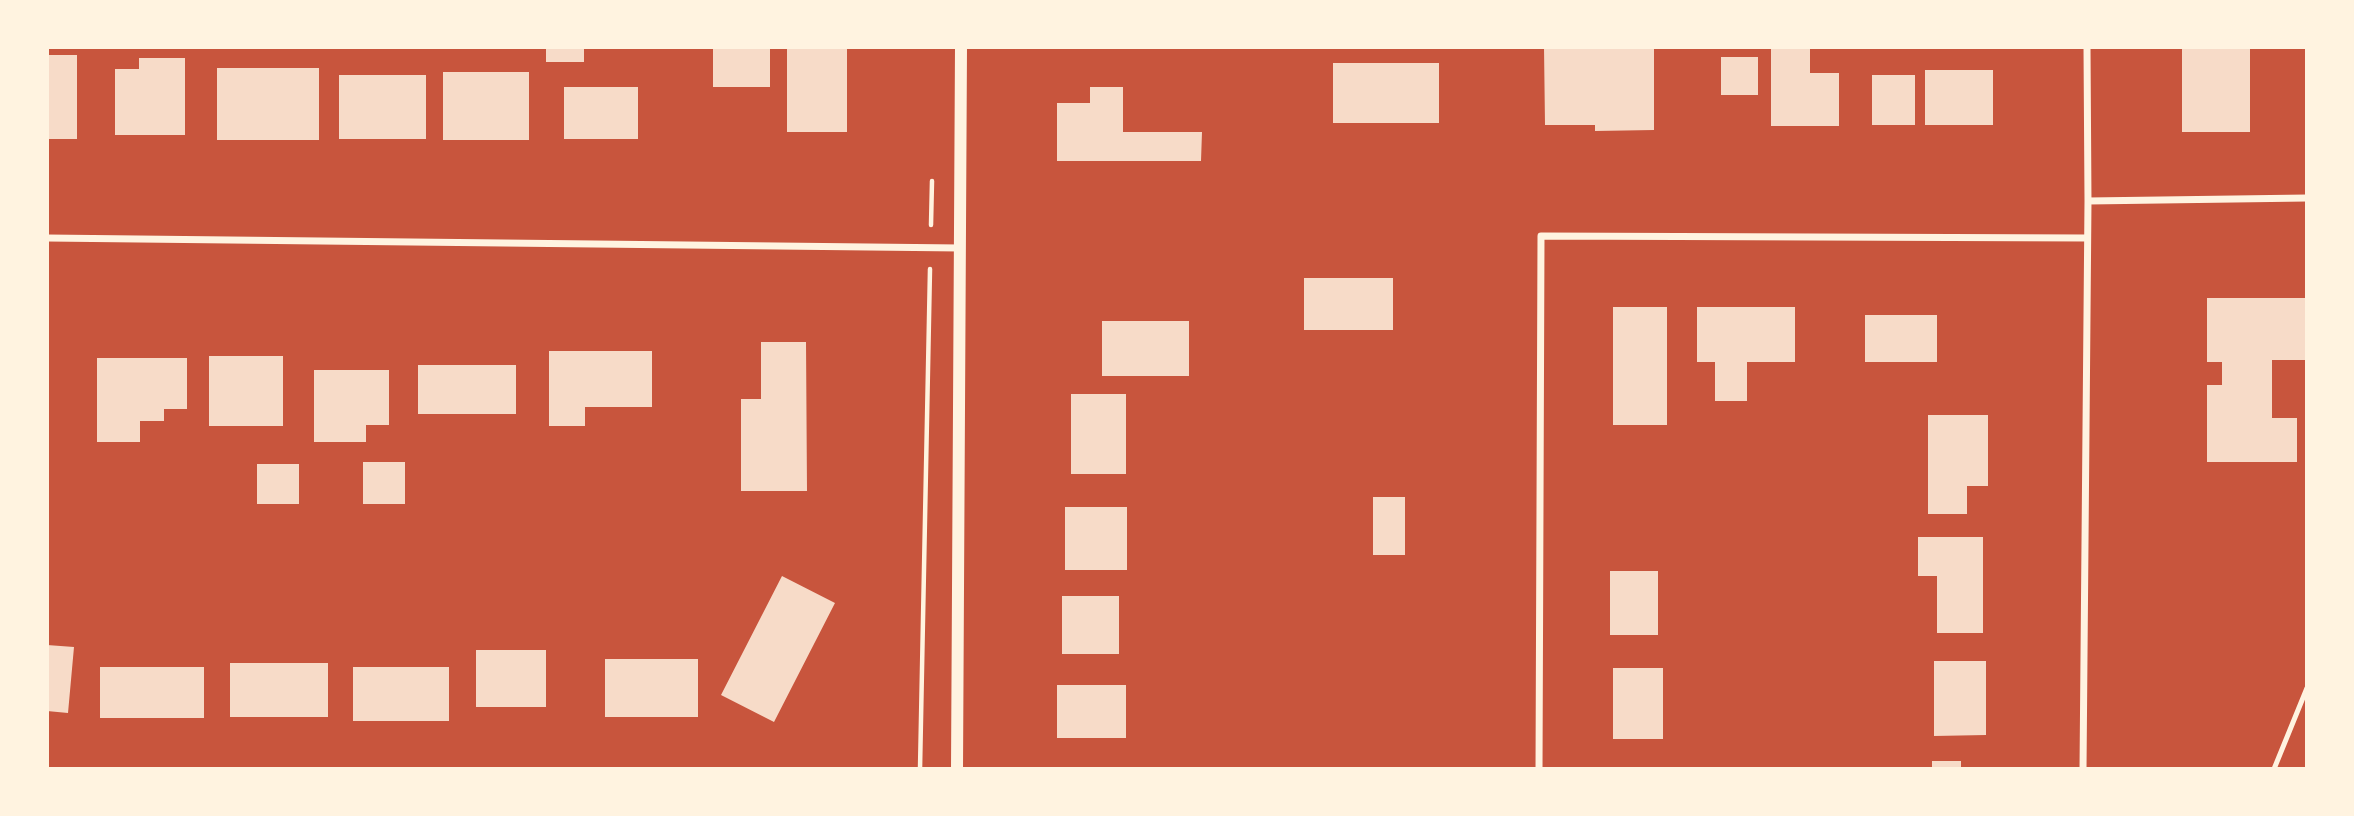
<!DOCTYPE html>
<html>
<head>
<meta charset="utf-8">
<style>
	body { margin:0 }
	#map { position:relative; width:2354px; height:816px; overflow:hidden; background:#c8553d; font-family:"Titillium Web",sans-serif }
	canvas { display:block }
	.frame { position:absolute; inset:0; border:49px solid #fff3e0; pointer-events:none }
</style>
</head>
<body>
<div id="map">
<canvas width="2354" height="816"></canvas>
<div class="frame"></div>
</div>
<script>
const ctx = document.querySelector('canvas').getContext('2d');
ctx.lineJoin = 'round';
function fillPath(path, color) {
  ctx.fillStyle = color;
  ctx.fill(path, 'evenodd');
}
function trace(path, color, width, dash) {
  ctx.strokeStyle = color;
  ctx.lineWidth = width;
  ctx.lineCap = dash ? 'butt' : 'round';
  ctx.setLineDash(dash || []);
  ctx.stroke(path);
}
const building = new Path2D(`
	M546,47H584V62H546Z
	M713,47H770V87H713Z
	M809,47H847V132H787V49H809Z
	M1544,47H1654V130L1595,131V125H1545Z
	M1771,47H1810V73H1839V126H1771Z
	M2182,47H2250V132H2182Z
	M47,55H77V139H47Z
	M1721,57H1758V95H1721Z
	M139,58H185V135H115V69H139Z
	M1333,63H1439V123H1333Z
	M217,68H319V140H217Z
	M1925,70H1993V125H1925Z
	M443,72H529V140H443Z
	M339,75H426V139H339Z
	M1872,75H1915V125H1872Z
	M564,87H638V139H564Z
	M1090,87H1123V132H1202L1201,161H1057V103H1090Z
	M1304,278H1393V330H1304Z
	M2207,298H2307V360H2272V418H2297V462H2207V385H2222V362H2207Z
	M1613,307H1667V425H1613Z
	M1697,307H1795V362H1747V401H1715V362H1697Z
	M1865,315H1937V362H1865Z
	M1102,321H1189V376H1102Z
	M761,342H806L807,491H741V399H761Z
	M549,351H652V407H585V426H549Z
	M209,356H283V426H209Z
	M97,358H187V409H164V421H140V442H97Z
	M418,365H516V414H418Z
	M314,370H389V425H366V442H314Z
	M1071,394H1126V474H1071Z
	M1928,415H1988V486H1967V514H1928Z
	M363,462H405V504H363Z
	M257,464H299V504H257Z
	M1373,497H1405V555H1373Z
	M1065,507H1127V570H1065Z
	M1918,537H1983V633H1937V576H1918Z
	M1610,571H1658V635H1610Z
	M782,576L835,603L774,722L721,695Z
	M1062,596H1119V654H1062Z
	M47,645L74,647L68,713L47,711Z
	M476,650H546V707H476Z
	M605,659H698V717H605Z
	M1934,661H1986V735L1934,736Z
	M230,663H328V717H230Z
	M100,667H204V718H100Z
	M353,667H449V721H353Z
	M1613,668H1663V739H1613Z
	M1057,685H1126V738H1057Z
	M1932,761H1961V769H1932Z`);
const path = new Path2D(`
	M931,225L932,181
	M920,769L930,269`);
const service = new Path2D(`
	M2274,769L2307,688`);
const minor = new Path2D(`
	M2088,201L2307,198
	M47,238L960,248
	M1539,769L1541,236L2087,238
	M2083,769L2088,201L2087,47`);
const tertiary = new Path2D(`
	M957,769L961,47`);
fillPath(building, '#f7dbc8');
trace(path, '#fff3e0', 4.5);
trace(service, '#fff3e0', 5);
trace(minor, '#fff3e0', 7);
trace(tertiary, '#fff3e0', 12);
</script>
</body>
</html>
